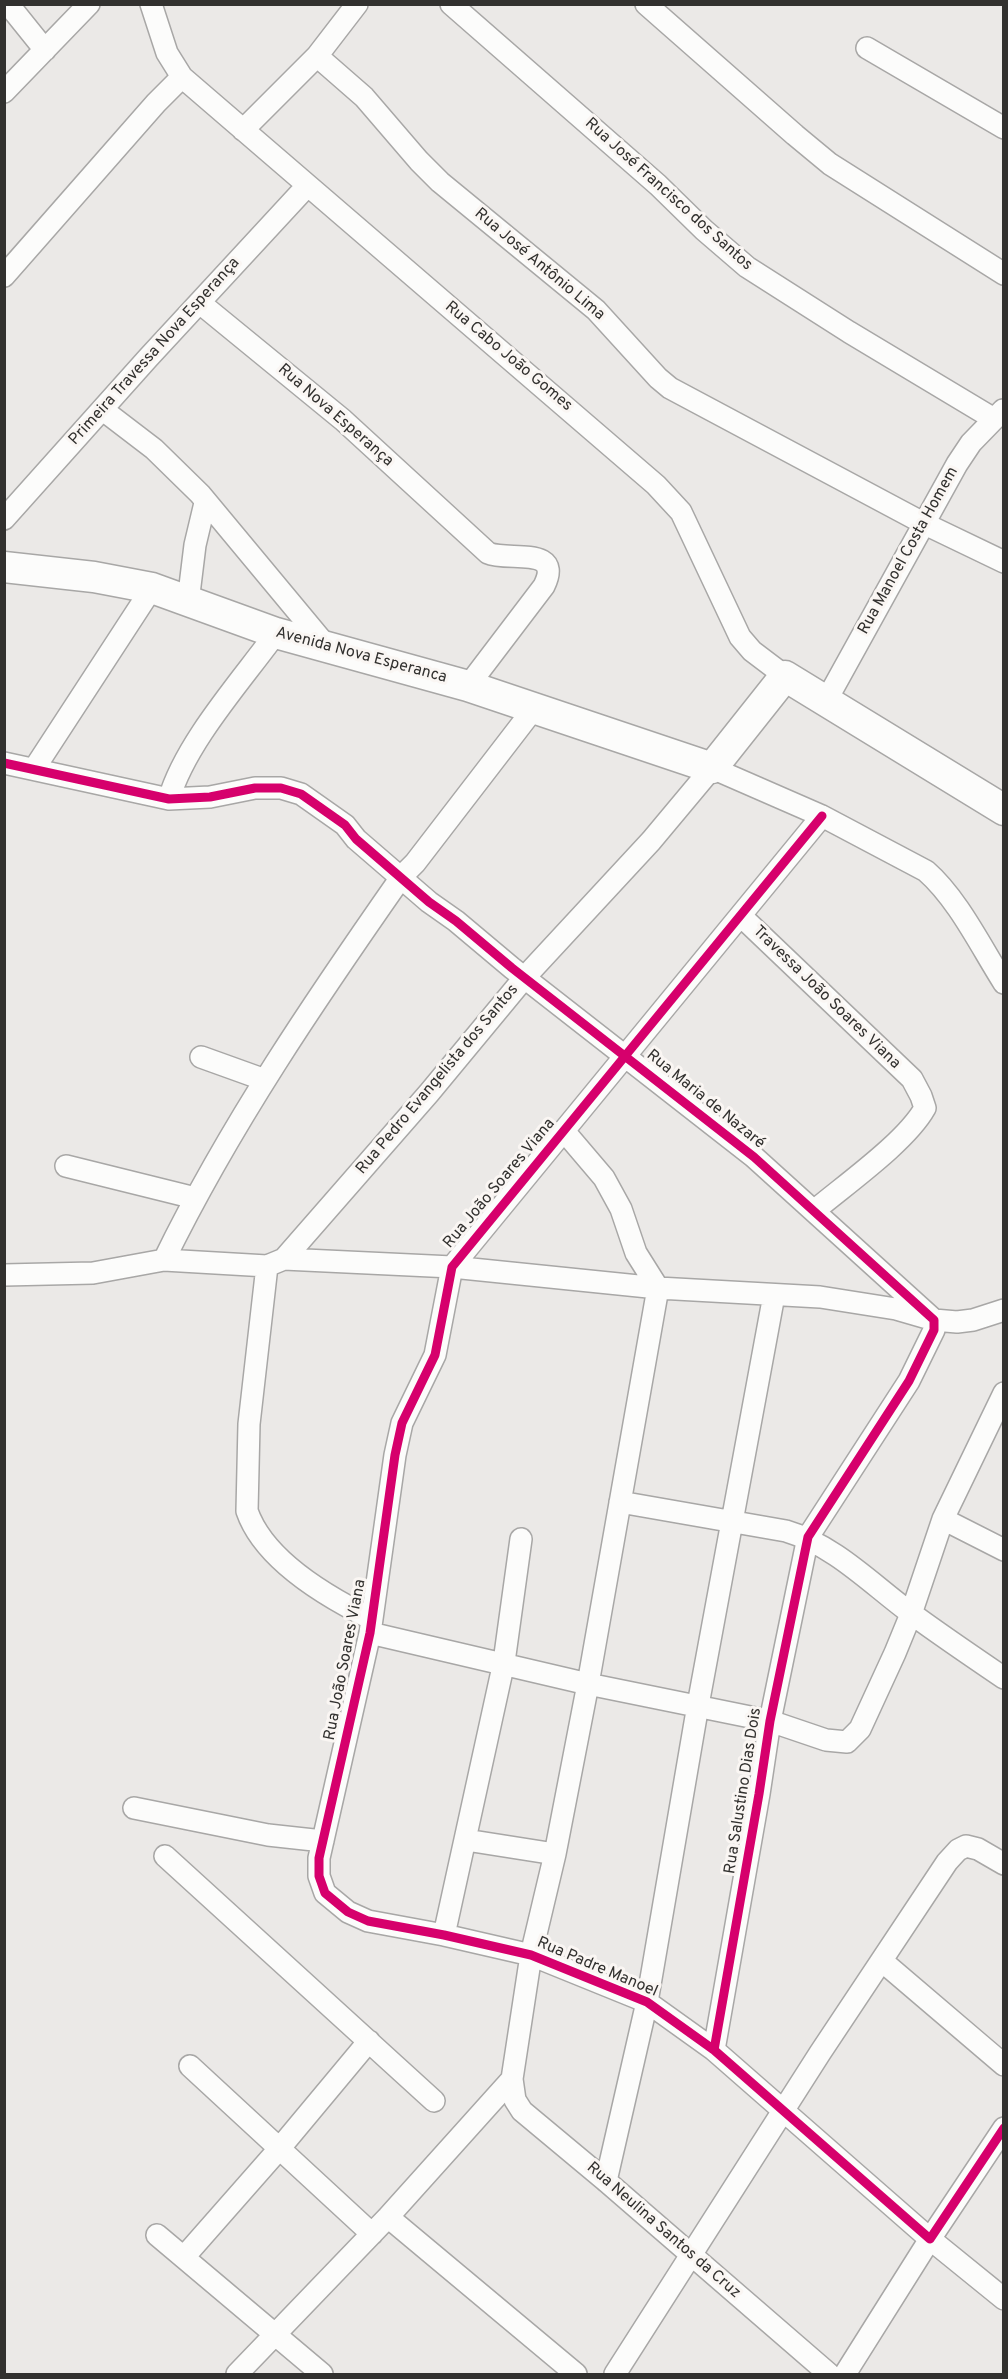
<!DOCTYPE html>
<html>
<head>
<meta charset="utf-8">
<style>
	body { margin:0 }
	#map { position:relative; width:1008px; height:2379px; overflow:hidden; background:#ebe9e7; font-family:Overpass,sans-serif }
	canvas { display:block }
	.frame { position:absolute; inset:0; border:6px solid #32312f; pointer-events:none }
</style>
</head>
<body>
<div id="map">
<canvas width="1008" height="2379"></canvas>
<div class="frame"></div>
</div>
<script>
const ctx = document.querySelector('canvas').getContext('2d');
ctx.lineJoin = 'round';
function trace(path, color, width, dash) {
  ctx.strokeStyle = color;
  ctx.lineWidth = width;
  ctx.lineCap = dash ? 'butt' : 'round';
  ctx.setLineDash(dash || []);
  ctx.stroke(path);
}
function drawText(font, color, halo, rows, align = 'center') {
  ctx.font = font + ' Overpass,sans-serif';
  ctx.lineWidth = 6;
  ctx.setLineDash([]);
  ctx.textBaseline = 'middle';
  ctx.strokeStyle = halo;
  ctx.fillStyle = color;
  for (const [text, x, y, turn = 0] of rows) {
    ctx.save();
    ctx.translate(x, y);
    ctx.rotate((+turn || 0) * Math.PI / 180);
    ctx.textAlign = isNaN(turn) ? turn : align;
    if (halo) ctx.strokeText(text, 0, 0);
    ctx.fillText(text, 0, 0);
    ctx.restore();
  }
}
const minor = new Path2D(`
	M8,4L45,50
	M151,4L167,53L182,77L656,485L681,512L740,637L752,651L785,676
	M451,4L658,185L704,230L747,267L849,332L994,419
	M646,4L795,135L830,164L1004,274
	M867,48L1004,128
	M317,56L364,97L419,161L440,182L596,310L658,378L670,388L925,524L1004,562
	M4,92L89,4
	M243,130L317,56L357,4
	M4,276L156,103L182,77
	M200,303L343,420L488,553C508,562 564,545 544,586L468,686
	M103,410L154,449L200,494L328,648
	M4,519L148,358L307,186
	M188,602L195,545L205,503
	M826,701L957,464L971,443L1003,410
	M4,763L169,799L210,797L255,788H281L301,794L345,825L356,839L429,902L456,921L512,968L754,1157L934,1320V1330L909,1381L808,1537L770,1721L759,1794L714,2050
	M34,769L152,588
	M169,799C185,743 242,680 276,633
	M822,816L452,1267L435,1355L402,1423L395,1455L370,1633L319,1858V1876L325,1893L348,1912L368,1921L444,1935L531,1955L647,2002L714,2050L930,2239L1004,2128
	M741,916L912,1079L921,1096L925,1108C906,1142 846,1184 814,1211
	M201,1057L265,1080
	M66,1166L195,1198
	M284,1259L429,1093L525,977L651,841L712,768L822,816L926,871C958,899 981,947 1004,983
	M164,1260C230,1125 316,999 402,876L415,863L535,707
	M267,1266L249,1424L247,1511C264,1560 327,1597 372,1619
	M4,1275L93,1273L164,1260L267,1266L284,1259L452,1267L658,1288L820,1297L896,1309L934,1320L957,1322L973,1320L1004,1310
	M620,1502L786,1531C836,1546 871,1584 912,1614C942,1636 973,1657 1004,1678
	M943,1519L1004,1550
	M370,1633L588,1684L770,1721L826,1740L847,1742L860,1729L895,1653L911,1614L943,1519L1004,1393
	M134,1808L268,1835L323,1841
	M466,1840L555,1854
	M165,1856L434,2101
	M444,1935L504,1662L521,1539
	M882,1961L1004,2065
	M190,2066L372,2234
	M512,2079L515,2100L522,2111L606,2181L829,2374
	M606,2181L647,2002L698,1705L774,1295
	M388,2217L576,2374
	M157,2235L322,2374
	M184,2257L279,2149L369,2041
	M237,2374L388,2217L512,2079L531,1955L555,1854L588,1684L658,1288L636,1253L621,1209L604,1178L564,1131
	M615,2374L820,2053L947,1862L958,1850L966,1846L978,1849L1004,1864
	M845,2374L930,2239L1004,2299`);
const secondary = new Path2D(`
	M4,567L94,577L152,588L276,633L468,686L712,768L785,676L1004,810`);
const cycleway = new Path2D(`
	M4,763L169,799L210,797L255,788H281L301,794L345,825L356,839L429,902L456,921L512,968L754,1157L934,1320V1330L909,1381L808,1537L770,1721L759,1794L714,2050
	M822,816L452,1267L435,1355L402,1423L395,1455L370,1633L319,1858V1876L325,1893L348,1912L368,1921L444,1935L531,1955L647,2002L714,2050L930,2239L1004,2128`);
const streetNames = [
	["Rua José Francisco dos Santos",668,195,42],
	["Rua José Antônio Lima",539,265,40],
	["Primeira Travessa Nova Esperança",155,352,-48],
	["Rua Cabo João Gomes",508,357,40],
	["Rua Nova Esperança",335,416,41],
	["Rua Manoel Costa Homem",909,551,-61],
	["Avenida Nova Esperanca",361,656,15],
	["Travessa João Soares Viana",826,998,44],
	["Rua Pedro Evangelista dos Santos",438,1080,-50],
	["Rua Maria de Nazaré",705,1100,39],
	["Rua João Soares Viana",500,1184,-50],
	["Rua João Soares Viana",346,1660,-79],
	["Rua Salustino Dias Dois",744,1791,-81],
	["Rua Padre Manoel",597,1968,23],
	["Rua Neulina Santos da Cruz",663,2231,41]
];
trace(minor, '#a8a7a6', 24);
trace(secondary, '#a8a7a6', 33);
trace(minor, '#fcfcfb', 21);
trace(secondary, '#fcfcfb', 30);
trace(cycleway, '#d6006c', 9);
drawText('16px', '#32312f', '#faf6f3', streetNames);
</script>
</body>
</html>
